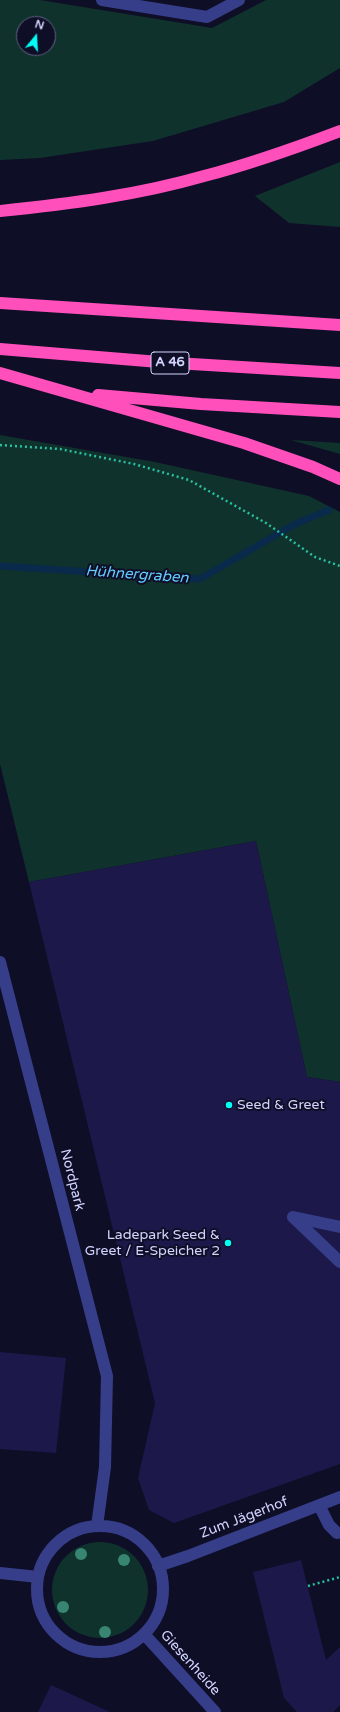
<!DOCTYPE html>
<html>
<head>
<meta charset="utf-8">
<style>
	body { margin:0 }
	#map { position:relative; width:340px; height:1712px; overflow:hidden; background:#0f0e27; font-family:"Varela Round",sans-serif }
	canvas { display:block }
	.north { position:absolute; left:16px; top:16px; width:40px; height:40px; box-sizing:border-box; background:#0f0e27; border:1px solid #5e5e7d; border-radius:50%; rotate:18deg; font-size:11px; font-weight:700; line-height:16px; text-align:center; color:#d4d5ff }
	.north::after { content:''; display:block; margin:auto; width:14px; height:18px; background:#00fff6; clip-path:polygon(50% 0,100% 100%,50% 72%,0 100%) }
</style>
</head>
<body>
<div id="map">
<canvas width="340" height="1712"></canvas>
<div class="north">N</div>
</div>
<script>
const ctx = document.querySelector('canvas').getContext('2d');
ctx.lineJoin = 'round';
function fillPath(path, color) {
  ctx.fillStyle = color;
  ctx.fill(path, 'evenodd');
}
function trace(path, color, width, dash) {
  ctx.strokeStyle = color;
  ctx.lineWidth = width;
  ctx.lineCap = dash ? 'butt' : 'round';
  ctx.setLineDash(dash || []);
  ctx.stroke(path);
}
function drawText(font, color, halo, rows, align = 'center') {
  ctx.font = font + ' "Varela Round",sans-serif';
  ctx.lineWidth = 4;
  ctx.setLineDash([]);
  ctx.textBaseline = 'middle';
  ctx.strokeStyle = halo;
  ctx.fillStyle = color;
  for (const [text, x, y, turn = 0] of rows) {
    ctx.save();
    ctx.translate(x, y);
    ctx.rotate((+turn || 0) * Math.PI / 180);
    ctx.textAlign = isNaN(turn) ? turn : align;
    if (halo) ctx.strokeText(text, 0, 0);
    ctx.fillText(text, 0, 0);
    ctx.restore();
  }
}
const green = new Path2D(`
	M0,0H40L212,28L266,0H340V68L284,102L153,141L40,158L0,160ZM24,24H48V48H24Z
	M340,162V227L289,223L255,196Z
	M0,435L155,462L309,496L340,512V1082L307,1077L256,841L29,882L0,764Z
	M291,440L340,443V454Z
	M52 1590a48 48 0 1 1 96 0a48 48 0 1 1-96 0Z`);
const stream = new Path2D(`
	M0,566L200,579L295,524L329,510`);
const building = new Path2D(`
	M256,841L307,1077L340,1082V1464L174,1523L149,1510L138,1478L155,1403L29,882Z
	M0,1352L66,1358L56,1453L0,1449Z
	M301,1560L326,1660L340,1647V1705L333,1712H297L284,1698L253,1572Z
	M51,1685L110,1712H38Z`);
const path = new Path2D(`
	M0,445L60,449L134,464L189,480L266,523L315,557L340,566
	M308,1586L340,1577`);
const minor = new Path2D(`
	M102,0L207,17L239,0
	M0,962L107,1376L105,1467L97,1526
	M293,1217L340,1262
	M293,1217L340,1227
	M319,1505L329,1525L337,1533
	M37 1589a63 63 0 1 1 126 0a63 63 0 1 1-126 0Z
	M158,1566L188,1556L340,1497
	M0,1573L38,1577
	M144,1634L215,1712`);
const highway = new Path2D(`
	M0,211C69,204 138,195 204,176C250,164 295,148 340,131
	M0,303L340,325
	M0,349L159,362L340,373
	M0,373L244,443L313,467L340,479
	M98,395L201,404L340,412`);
const trees = [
	[81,1554],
	[124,1560],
	[63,1607],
	[105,1632]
];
const markers = [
	[229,1105,4,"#00fff6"],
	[228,1243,4,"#00fff6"]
];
const shields = [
	[170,363,38]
];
const shieldNames = [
	["A 46",170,363]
];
const poiNames = [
	["Seed & Greet",237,1105],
	["Ladepark Seed &",220,1235,"right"],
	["Greet / E-Speicher 2",220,1251,"right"]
];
const streetNames = [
	["Nordpark",72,1180,76],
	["Zum Jägerhof",244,1518,-21],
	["Giesenheide",190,1663,48]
];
const waterNames = [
	["Hühnergraben",137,575,4]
];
fillPath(green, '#10322c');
trace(stream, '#092a4b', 7);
fillPath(building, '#1c194a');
trace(path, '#28c0a2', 2.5, [2, 3]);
trace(minor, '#363e89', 12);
trace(highway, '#ff4fbb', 12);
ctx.fillStyle = '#378572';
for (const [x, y] of trees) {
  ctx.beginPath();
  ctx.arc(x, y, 6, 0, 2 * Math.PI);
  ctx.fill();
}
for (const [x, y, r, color] of markers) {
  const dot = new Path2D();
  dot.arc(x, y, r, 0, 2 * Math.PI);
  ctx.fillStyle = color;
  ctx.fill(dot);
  trace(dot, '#0f0e27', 1.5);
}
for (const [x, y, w] of shields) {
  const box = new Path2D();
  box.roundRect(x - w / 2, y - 11, w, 22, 3);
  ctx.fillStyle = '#0f0e27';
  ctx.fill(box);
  trace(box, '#d4d5ff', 1);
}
drawText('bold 13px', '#d4d5ff', null, shieldNames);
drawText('14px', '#d4d5ff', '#0f0e27', poiNames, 'left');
drawText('14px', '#d4d5ff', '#0f0e27', streetNames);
drawText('italic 15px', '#62ccff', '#0f0e27', waterNames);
</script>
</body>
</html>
